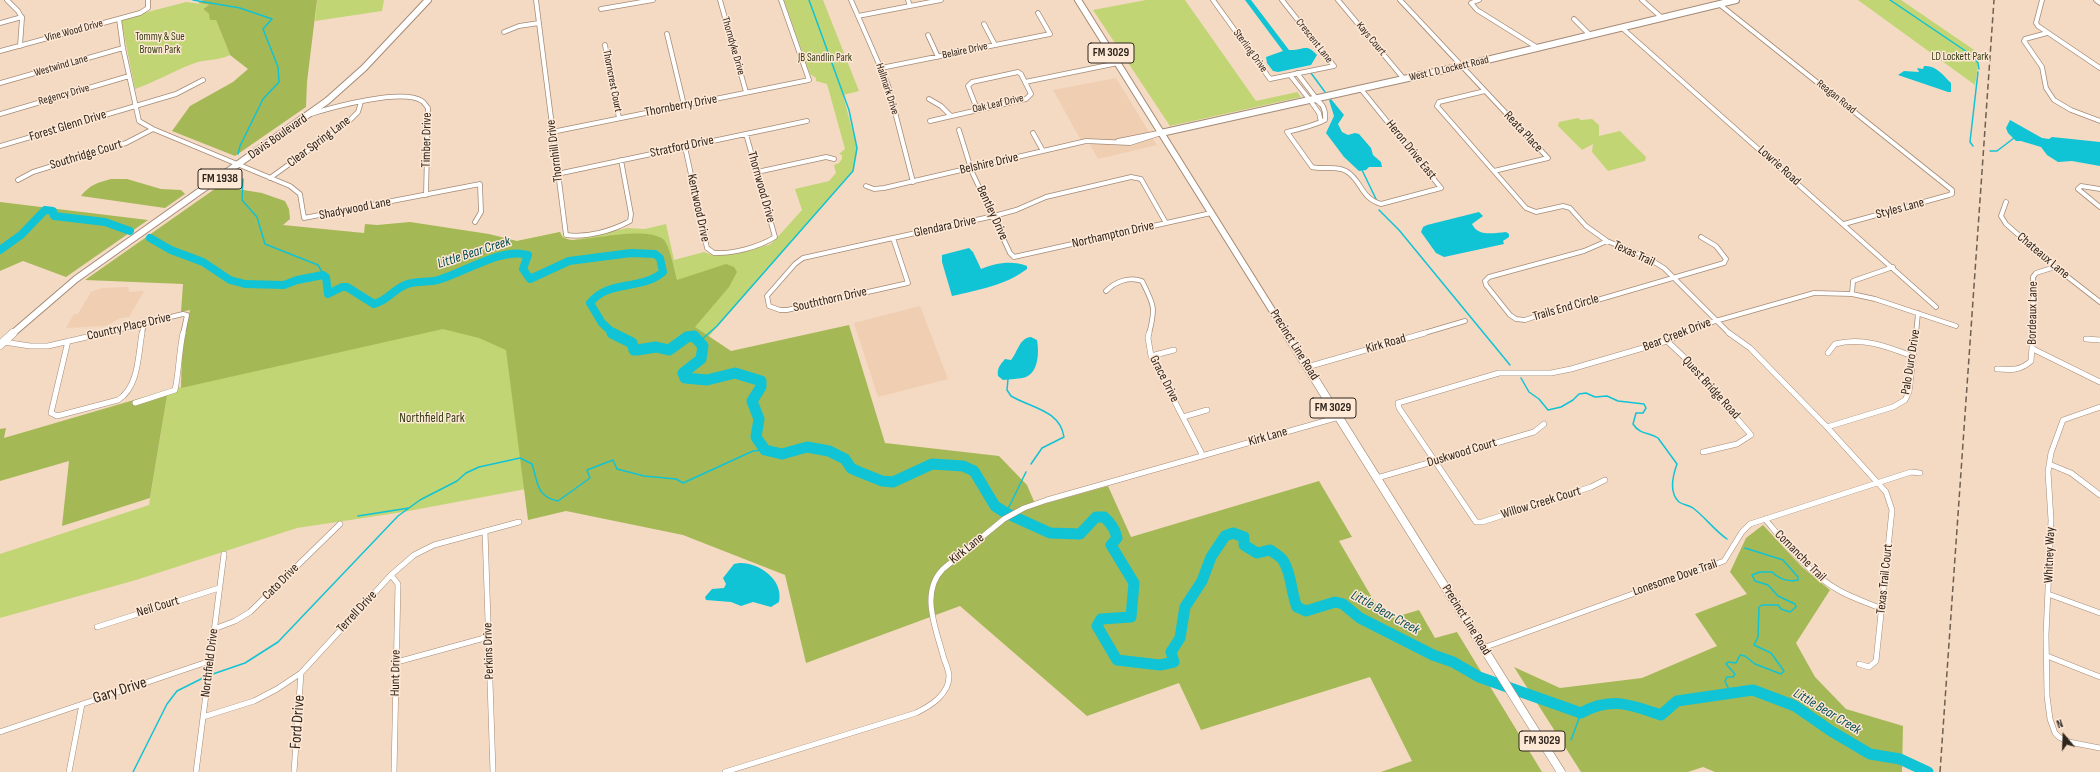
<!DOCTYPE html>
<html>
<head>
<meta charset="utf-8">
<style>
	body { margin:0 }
	#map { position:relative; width:2100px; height:772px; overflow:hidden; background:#f4dac3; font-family:"Sofia Sans Condensed",sans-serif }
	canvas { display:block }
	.north { position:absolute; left:2044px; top:716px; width:40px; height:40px; -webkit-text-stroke:3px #fee8d6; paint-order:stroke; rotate:341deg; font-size:11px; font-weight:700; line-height:16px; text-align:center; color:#2f251c }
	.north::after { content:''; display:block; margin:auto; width:14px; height:18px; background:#2f251c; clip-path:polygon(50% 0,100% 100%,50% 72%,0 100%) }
</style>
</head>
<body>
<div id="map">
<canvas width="2100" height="772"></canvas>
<div class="north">N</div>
</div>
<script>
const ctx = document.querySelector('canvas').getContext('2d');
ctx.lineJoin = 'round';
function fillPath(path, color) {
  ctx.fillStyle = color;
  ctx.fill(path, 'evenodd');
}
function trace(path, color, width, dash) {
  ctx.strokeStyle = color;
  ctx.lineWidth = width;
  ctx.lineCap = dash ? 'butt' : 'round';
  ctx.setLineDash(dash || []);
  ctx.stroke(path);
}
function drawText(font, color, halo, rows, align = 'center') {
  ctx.font = font + ' "Sofia Sans Condensed",sans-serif';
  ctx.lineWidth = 3;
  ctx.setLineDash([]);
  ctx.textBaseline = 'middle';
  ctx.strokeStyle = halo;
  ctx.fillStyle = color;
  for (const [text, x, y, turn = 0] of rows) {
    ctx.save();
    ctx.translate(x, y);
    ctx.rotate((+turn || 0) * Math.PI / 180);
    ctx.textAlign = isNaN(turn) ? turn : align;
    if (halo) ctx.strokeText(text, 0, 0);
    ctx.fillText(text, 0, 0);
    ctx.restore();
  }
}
const built = new Path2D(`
	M1116,78L1157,145L1098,159L1089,143L1083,144L1053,90Z
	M128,287L129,292L144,291L129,317L121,318L105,326L66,328L74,314H78L91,292L102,288Z
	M920,306L948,379L878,397L854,323Z`);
const green = new Path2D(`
	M317,0H384L382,11L315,21Z
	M784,0H823L859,91L843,95L857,148L853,171L684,365L526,489L403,512L297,528L136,580L0,618V554L149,505L168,390L515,312L517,241L560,232L565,239L574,240L627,228L645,229L666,224L674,260L704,252L715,256L769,245L774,241L802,210L795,189L829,181L836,173L834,165L839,163L842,159V155L839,154L845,149L827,84L816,81V78L810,74Z
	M1146,0H1185L1256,101L1297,92L1301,97L1170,126L1093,10Z
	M1858,0H1901L1980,54L1975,85Z
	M186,2L209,5L203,9L216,20L230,55C218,61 204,59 192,64C172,72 155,82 135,89L121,19Z
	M1578,118L1581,120L1592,119L1599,125V136L1620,131L1646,157L1645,161L1608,171L1592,152L1593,144L1582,150L1558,126L1559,122Z`);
const forest = new Path2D(`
	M203,0H317L307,82L306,107L235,156L172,131L190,106L233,82L248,69L230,55L216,20H210L209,14L203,9L209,5L198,3Z
	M111,179H127L161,189L181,190L185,194L165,208L81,196C89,185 99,182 111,179Z
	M219,186L262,193L285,201L289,209L290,219L283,225L364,233L365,224L377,225L410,222L489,234L517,241L560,232L562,237L570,240C593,240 644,226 663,239C670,245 674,270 677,280L726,264L734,267L737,272L729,287L695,327L731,351L849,325L885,443L999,456L1027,485L1036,506L1108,486L1131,537L1319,481L1352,537L1339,541L1385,620L1419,610L1435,638L1457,632L1542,772H1381L1412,761L1370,677L1201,730L1179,683L1087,716L960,606L806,663L785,575L683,535L566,511L528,520L506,350L479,338L443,329L181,388L182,348L190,310L181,312L183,284L85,280Z
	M0,202L148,220L66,277L23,261L0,271Z
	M168,390L150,498L62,526L69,461L0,481V429L6,428L4,438Z
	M1763,525L1802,567L1830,590L1796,643L1815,677L1846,709L1903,726L1902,772H1715L1703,767L1688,772H1581L1514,667L1560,688L1642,678L1717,646L1695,614L1747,594L1730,572L1746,538Z`);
const water = new Path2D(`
	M1245,0H1251L1289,50C1303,51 1306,42 1317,55L1311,65L1278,72L1273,71L1267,63L1266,57L1283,51Z
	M1924,66C1936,65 1943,75 1951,83V92H1948L1898,75L1904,71L1919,72L1917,68L1923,69Z
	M1331,99L1344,115L1338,124L1342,132L1348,135L1355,133L1359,134L1371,148L1373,155L1381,162L1382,167H1369L1366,170L1359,171L1344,157L1326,133L1334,116L1329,100Z
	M2010,120L2042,138L2049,139L2052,137L2100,142V166L2072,161L2058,162L2047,155L2041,147L2021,141H2016L2008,133L2006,128Z
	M1479,212L1483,216L1472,224C1478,237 1494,233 1506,232L1509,234V237L1503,241L1504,244L1444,257L1436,253L1421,232L1423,227L1427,225Z
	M969,248L973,252L981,269C995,263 1012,260 1027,266V269C1006,285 978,290 952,296L942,262V255Z
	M1031,337L1037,340C1039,352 1039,371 1026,377C1020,379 1010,379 1003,380L998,376C997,368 1000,365 1005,359L1011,360C1018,352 1019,338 1031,337Z
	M739,563C758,562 784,579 779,602L771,607L753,602L741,606L731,602L706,600L705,597L712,589L724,588L726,584L723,578L734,564Z`);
const stream = new Path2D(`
	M193,0L240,8L272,19L263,29L278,67L279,82L263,99L240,146L238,154
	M1890,0L1973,56L1978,63L1979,69
	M1311,73L1325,92
	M1973,146L1970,142L1978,72
	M1990,151H1997L2014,138
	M1362,170L1376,199
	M243,179L242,200L257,217L265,244L318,265L325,277
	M1379,210L1399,230L1510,365
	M700,341L717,326L853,171L857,148L849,110L809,0
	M1521,378L1529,392L1539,399L1548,410L1561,407L1573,400L1579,394L1586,393L1595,397L1607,396L1618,401L1644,404L1646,408L1643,413H1636L1633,424C1640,435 1649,432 1658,438L1677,464C1673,475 1668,492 1679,502C1683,505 1689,505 1693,508C1705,517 1714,530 1727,539
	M1008,379L1007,390L1011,396C1031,408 1060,410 1064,437L1042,448L1031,464
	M1006,513L1026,472
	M358,516L409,508
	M210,675L245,663L278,642L398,516L420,500L457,481L466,473L479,467L520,458L532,464C538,482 536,497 558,501L590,478L587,470L613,460L617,469L644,476L676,479L683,483L753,451L765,450
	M1731,694L1725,681L1727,677H1733L1735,674L1726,664L1728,662L1736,663L1740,655L1745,656L1755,664L1781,674L1784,671L1771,653L1754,645L1758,637L1759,607L1762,605H1778L1781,609L1790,612L1796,607L1795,604L1778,596L1768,585L1755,581L1752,575L1760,572H1772C1779,579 1788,582 1798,580V577L1783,560L1745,548
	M1571,740L1581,713
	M133,772L167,704L177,691L207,676`);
const riverFar1 = new Path2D(`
	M150,238L171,250L203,262L230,280L245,284L284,285L297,280L323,275L326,277L328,294L342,287H347L374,304C387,301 393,290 405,285C415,280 427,283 438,280C466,272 501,247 528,255L523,269L530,279L569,261L631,253L655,254L660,258L663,272C641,291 609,279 590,303L602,323L614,334
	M0,250L21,235L45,210L53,211L54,216L105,222L130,231`);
const river = new Path2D(`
	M612,333L632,343L634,350H637L656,347L669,350L687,337L694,336L703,346L701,359L683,373L685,378L707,380L735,373L761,381V387L752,401L759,419L756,437L765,450L782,454L807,447L829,451L845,459L851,468L857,471L882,481L893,482L932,464L963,466L974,471L995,506L1006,513L1050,533L1080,534L1096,517H1104C1111,523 1115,529 1117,538L1111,545L1134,583L1131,617L1101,619L1097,626L1117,660L1160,665L1174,662L1171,652L1180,638L1185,607L1202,581L1211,557L1225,536L1233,533L1244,537V545L1257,553L1270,550C1274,553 1282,557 1284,562C1292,576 1291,593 1297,607L1306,611L1335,602L1343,604L1360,618L1433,655L1453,662L1479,677L1581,713C1611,696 1631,705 1661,715L1677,701L1753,690L1795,706L1831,731L1870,754L1900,759L1928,772`);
const minorFar1 = new Path2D(`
	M7,0L18,11L22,18L20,46
	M536,0L566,235C586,238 612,231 630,221L631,214L621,160
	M720,0L746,92
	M851,0L888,85L913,182
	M908,0L910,6
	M1213,0L1270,79L1334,66L1282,0
	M1338,0L1404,79
	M1400,0L1548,158L1494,171
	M1479,0L1471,3L1477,10L1538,48
	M1642,0L1661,17
	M2042,0L2036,23L2038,26L2100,68
	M2096,0L2100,3
	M1719,4L1952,190V194L1949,195L1844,224
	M601,9L653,0
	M858,16L941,0
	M119,19L123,48L139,121L153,129L290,186L300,194L304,218L480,184L481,212L475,222
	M1574,19L1590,35
	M0,23L22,17
	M984,24L995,45
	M1621,27L1936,307
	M504,32L519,26L539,23
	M2047,33L2025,39L2024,41L2042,67L2046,88L2054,100L2071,110L2100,121
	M667,34L684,105
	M928,35L938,57
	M605,45L619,118
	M0,51L140,13L148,8V0
	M881,68L1050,34L1038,13
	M1297,73L1316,98
	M1290,75L1309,99
	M1025,82L1118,63
	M0,83L123,48
	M1485,91L1439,102L1437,106L1526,208L1536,212L1563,206L1570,208L1586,226L1607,241L1644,256L1664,268L1730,334
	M929,99L941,106L951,116
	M0,114L129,76
	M311,114C333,107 403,88 422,101C424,102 426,106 428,108L426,195
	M930,121L1026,99L1031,94L1021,74L1018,72L972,82L968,86L977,109
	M1321,122L1319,113L1312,103L1313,99C1323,102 1326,110 1325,120C1313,126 1300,129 1287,132L1312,167C1323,170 1336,165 1346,171C1362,180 1360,198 1381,204L1441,188L1360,88
	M959,130L972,172L1010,253L1014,257L1211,213
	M552,132L809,80L781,0
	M1033,133L1043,151
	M1118,141L1158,133
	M0,146L176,94L203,80
	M685,147L707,248L714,253C733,254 759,247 775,237L746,134
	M757,172L826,157L834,159
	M557,174L807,121
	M270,178L348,122L358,112L361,102
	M18,180L33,172L126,143L153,129
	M866,186L874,189L884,188L1086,141L1130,143L1161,133
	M2100,189L2081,186L2078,189L2100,207
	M2006,202L2001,216L2006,224L2055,267L2100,302
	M893,238L908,283L787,310H780L769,306L767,296L795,264L803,258Z
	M893,238L994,216L1016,210L1046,197L1131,177L1141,179L1166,223
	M1607,241L1584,251L1489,277L1485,281L1486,285L1510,315L1516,319L1525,320L1560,308L1594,301L1724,263L1726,259L1716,246L1701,237
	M1106,291C1115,282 1129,276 1142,281C1154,305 1156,307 1149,334
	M1852,294L1853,281L1893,267
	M100,334L183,314L187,315L183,334
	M142,334L144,323
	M1421,334L1465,321
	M1682,334L1698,326L1814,293L1852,294L1875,299L1956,326
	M1916,334L1918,313
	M2033,334V277L2036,273L2055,267`);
const minor = new Path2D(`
	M1149,333L1148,338L1151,356L1203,456
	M1729,333L1750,348L1827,427L1886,492L1892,510L1876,661L1869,667L1859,664
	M2086,339L2100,340
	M68,341L51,413L57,416L118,400C139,387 138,355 142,333
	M1667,341L1684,357L1751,435L1737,444L1703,452
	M4,342L30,346H48L104,333
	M2033,349L2100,382
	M1828,353L1835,344C1862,337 1886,346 1912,356
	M1151,356L1174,350
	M1307,367L1425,333
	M1997,369C2011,370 2020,371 2031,361L2033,333
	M135,403L175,390C179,371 179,352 183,333
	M2100,407L2063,420L2051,453L2048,472L2051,520L2046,635L2047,696L2050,719L2055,733L2059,737L2069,742L2100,748
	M1183,417L1207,410
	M1827,427L1893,407L1905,400L1909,392L1916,333
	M2049,464L2071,473L2100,495
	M1377,478L1534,432L1544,424
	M1605,480L1591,487L1482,522H1476L1399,408L1398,403L1499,373H1551L1571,369L1667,341L1684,333
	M1765,519C1787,545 1809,574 1840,591C1853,598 1868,603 1882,609
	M485,531L493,772
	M391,575L398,584L394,772
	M2048,594L2100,613
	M97,627L219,588
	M214,629L235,621L250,612L340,524
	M1483,648L1724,561L1742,532L1750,524L1911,472L1920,473
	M2047,656L2100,677
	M397,662L488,637
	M203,717L254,701L277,689L301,673L391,575L414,555L434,545L519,522
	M0,732L210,661
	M69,772L82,704
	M196,772L224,554
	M294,772L301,673
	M725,772L916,713C930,706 949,695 949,676C949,671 946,664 944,659C937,631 919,593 943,569L1004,519L1024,508L1047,500L1339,417`);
const secondary = new Path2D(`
	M1161,133L1462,66L1736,0`);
const primaryFar1 = new Path2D(`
	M1078,0L1287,334
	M12,334L76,279L327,101L364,68L428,0`);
const primary = new Path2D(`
	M1286,333L1561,772
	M0,345L13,333`);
const rail = new Path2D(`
	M1940,772L1994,0`);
const farStreetnames = [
	["Vine Wood Drive",74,31,-15],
	["Kays Court",1371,39,50],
	["Crescent Lane",1314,41,52],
	["Thorndyke Drive",733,46,74],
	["Belaire Drive",965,51,-12],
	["Sterling Drive",1250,51,54],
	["Westwind Lane",61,66,-16],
	["West L D Lockett Road",1449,69,-13],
	["Thorncrest Court",612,81,79],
	["Hallmark Drive",887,89,72],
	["Regency Drive",64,95,-16],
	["Reagan Road",1836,97,39],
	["Oak Leaf Drive",998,104,-13]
];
const farParknames = [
	["Tommy & Sue",160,37],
	["Brown Park",160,50],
	["LD Lockett Park",1960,57],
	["JB Sandlin Park",825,58]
];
const shields = [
	[1111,53,46],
	[220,179,44],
	[1333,408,46],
	[1542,741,46]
];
const shieldNames = [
	["FM 3029",1111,53],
	["FM 1938",220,179],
	["FM 3029",1333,408],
	["FM 3029",1542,741]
];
const streetNames = [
	["Thornberry Drive",681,106,-11],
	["Forest Glenn Drive",68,126,-17],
	["Reata Place",1523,132,47],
	["Davis Boulevard",278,137,-35],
	["Timber Drive",427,140,-89],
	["Clear Spring Lane",319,142,-37],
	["Stratford Drive",682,147,-12],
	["Heron Drive East",1411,150,51],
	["Thornhill Drive",555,151,-97],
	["Southridge Court",86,155,-17],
	["Belshire Drive",989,164,-13],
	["Lowrie Road",1779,166,42],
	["Thornwood Drive",761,187,74],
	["Kentwood Drive",698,208,78],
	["Shadywood Lane",355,209,-11],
	["Styles Lane",1900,209,-15],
	["Bentley Drive",992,213,65],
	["Glendara Drive",945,227,-12],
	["Northampton Drive",1113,235,-13],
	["Texas Trail",1634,254,25],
	["Chateaux Lane",2043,256,40],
	["Souththorn Drive",830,300,-13],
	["Trails End Circle",1566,308,-16],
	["Bordeaux Lane",2033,313,-89],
	["Country Place Drive",129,327,-13],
	["Bear Creek Drive",1677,335,-21],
	["Kirk Road",1386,344,-16],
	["Precinct Line Road",1294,345,58],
	["Palo Duro Drive",1911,362,-81],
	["Grace Drive",1164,379,63],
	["Quest Bridge Road",1711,388,48],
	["Kirk Lane",1268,437,-16],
	["Duskwood Court",1462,453,-17],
	["Willow Creek Court",1541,503,-17],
	["Kirk Lane",967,549,-39],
	["Whitney Way",2050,555,-88],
	["Comanche Trail",1800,556,45],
	["Lonesome Dove Trail",1675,578,-19],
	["Texas Trail Court",1885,579,-84],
	["Cato Drive",281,582,-45],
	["Neil Court",158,607,-17],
	["Terrell Drive",357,612,-47],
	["Precinct Line Road",1466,620,58],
	["Perkins Drive",489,651,-92],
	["Northfield Drive",210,663,-83],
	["Hunt Drive",396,673,-89]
];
const parkNames = [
	["Northfield Park",432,419]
];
const waterNames = [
	["Little Bear Creek",474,253,-18],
	["Little Bear Creek",1385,613,29],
	["Little Bear Creek",1827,712,31]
];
const nearStreetnames = [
	["Gary Drive",120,691,-18],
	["Ford Drive",298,722,-86]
];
fillPath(built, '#efceb2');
fillPath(green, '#c1d575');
fillPath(forest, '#a5b856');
fillPath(water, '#10c3d5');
trace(stream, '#10c3d5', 1.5);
trace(riverFar1, '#10c3d5', 8);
trace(river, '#10c3d5', 11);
trace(minorFar1, '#a48b77', 5.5);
trace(minor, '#a48b77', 6);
trace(secondary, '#a48b77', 8);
trace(primaryFar1, '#a48b77', 8);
trace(primary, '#a48b77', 9);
trace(minorFar1, '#fff', 4);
trace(minor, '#fff', 5);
trace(secondary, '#fff', 6);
trace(primaryFar1, '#fff', 6);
trace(primary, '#fff', 8);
trace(rail, '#6e5f52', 1.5, [6, 3.5]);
drawText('11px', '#2f251c', '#fee8d6', farStreetnames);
drawText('11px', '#363e15', '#fee8d6', farParknames);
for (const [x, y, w] of shields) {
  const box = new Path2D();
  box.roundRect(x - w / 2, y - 10, w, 20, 3);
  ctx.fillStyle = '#fee8d6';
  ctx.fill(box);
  trace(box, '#2f251c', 1);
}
drawText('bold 12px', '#2f251c', null, shieldNames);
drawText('13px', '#2f251c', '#fee8d6', streetNames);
drawText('13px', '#363e15', '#fee8d6', parkNames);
drawText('italic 14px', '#074c53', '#fee8d6', waterNames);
drawText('16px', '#2f251c', '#fee8d6', nearStreetnames);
</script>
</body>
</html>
